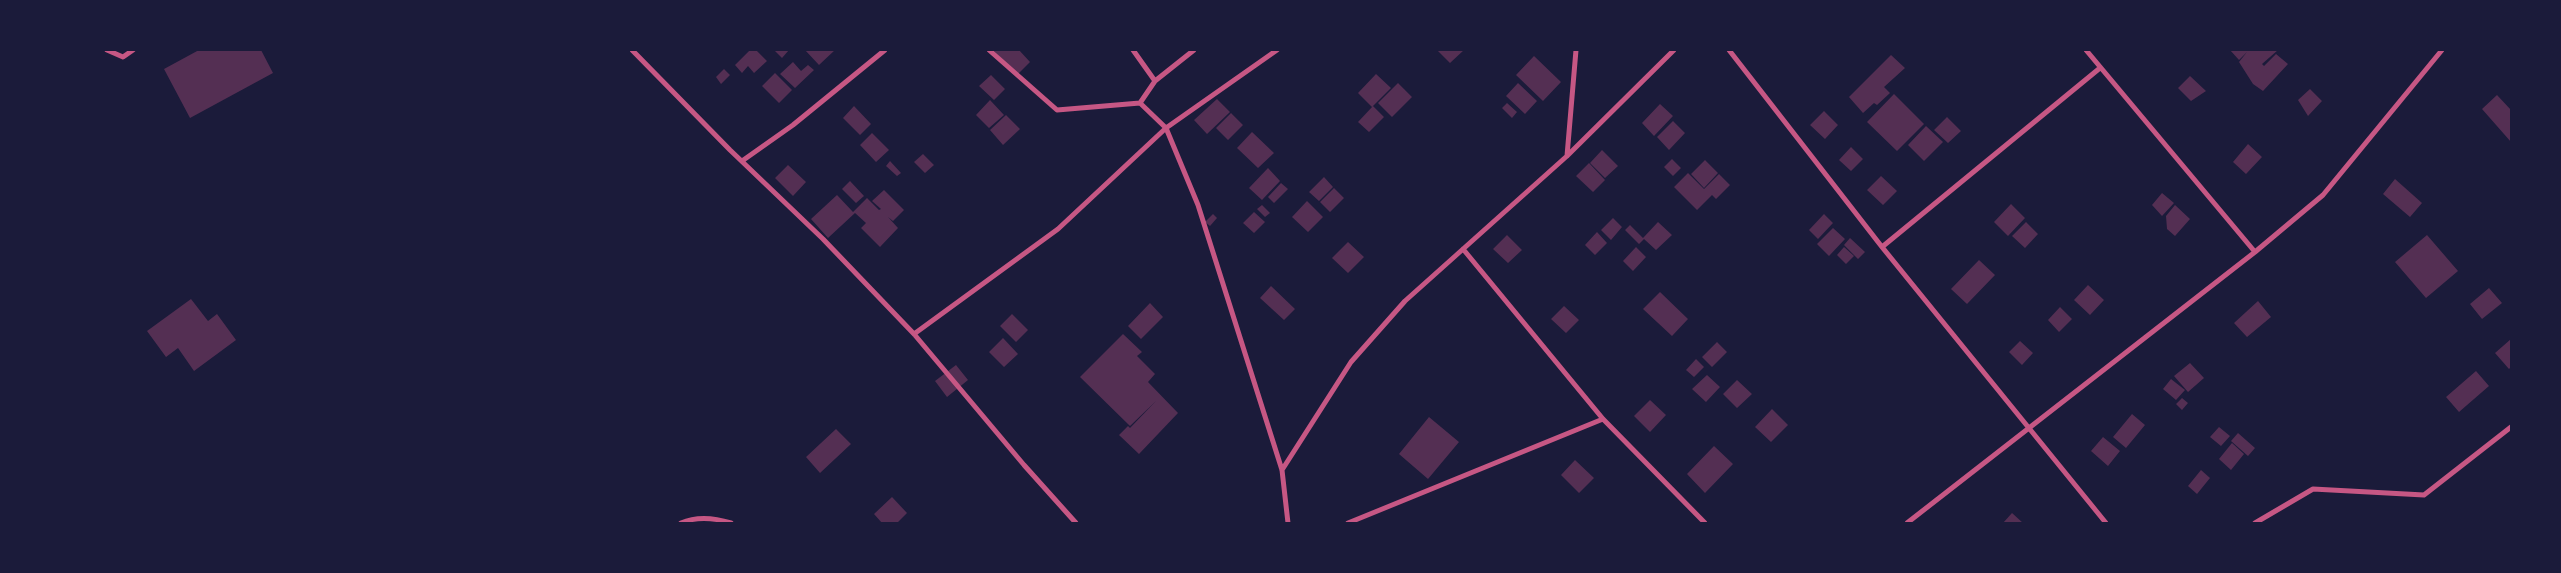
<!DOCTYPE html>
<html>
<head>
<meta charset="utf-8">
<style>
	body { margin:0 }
	#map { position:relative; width:2561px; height:573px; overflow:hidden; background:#1b1b3a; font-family:Signika,sans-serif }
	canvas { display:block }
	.frame { position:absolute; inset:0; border:51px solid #1b1b3a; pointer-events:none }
</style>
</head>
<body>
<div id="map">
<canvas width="2561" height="573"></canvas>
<div class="frame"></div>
</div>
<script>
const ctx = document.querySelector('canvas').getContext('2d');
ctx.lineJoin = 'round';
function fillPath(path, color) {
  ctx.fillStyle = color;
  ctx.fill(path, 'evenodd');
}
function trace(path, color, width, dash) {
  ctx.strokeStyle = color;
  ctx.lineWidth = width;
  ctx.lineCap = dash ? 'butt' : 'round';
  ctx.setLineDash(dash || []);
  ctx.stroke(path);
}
const building = new Path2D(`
	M199,50H261L273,73L190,118L164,69Z
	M750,50H756L767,61L754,73L748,66L742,73L735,65Z
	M774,50H789L782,58Z
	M805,50H835L819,65Z
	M993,50H1019L1030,62L1017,75Z
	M1437,50H1464L1450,63Z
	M2230,50H2278L2262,64L2264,66L2276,54L2288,64L2263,91L2253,84L2239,62L2247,52L2239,60Z
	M1891,55L1905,68L1884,87L1890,93L1877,105L1874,103L1863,113L1849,97Z
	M1534,56L1561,82L1543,101L1516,75Z
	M793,62L801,71L808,65L814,70L795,88L780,74Z
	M724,69L730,75L721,84L716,77Z
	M775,73L792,90L779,103L762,86Z
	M1376,74L1391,88L1372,107L1358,93Z
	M991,75L1005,89L994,100L979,86Z
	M2190,76L2206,91L2191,101L2178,88Z
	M1398,83L1412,97L1392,117L1378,103Z
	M1518,83L1537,101L1525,114L1506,96Z
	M2310,89L2322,101L2308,116L2298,100Z
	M1894,94L1924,124L1897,151L1867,122Z
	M2497,95L2511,110V142L2482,109Z
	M1217,99L1230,112L1207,134L1194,120Z
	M990,100L1004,115L989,128L976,115Z
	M1507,103L1517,112L1512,118L1502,108Z
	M1660,104L1673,116L1654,136L1642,123Z
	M854,106L871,124L860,135L843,118Z
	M1373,106L1384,117L1369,132L1358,122Z
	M1824,111L1838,125L1825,139L1810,125Z
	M1231,113L1243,125L1228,140L1216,128Z
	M1006,115L1020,129L1003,145L990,130Z
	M1947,117L1961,131L1948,143L1934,130Z
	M1673,121L1685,133L1669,150L1657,137Z
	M1926,126L1943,142L1924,161L1908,145Z
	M1252,132L1274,153L1258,168L1237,148Z
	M872,133L889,150L876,162L860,145Z
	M2248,144L2262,157L2246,174L2233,162Z
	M1851,147L1863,159L1851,171L1839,160Z
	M1602,150L1618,166L1605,178L1590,163Z
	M923,154L934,165L925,173L914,162Z
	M1672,159L1681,168L1673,176L1664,167Z
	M1705,160L1718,173L1704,188L1691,174Z
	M890,161L901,173L897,176L886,166Z
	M1589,163L1605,180L1593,192L1576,176Z
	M788,165L806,182L793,196L775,178Z
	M1268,168L1280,181L1262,200L1249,188Z
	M1688,173L1704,189L1719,174L1730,185L1716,199L1712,195L1697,210L1674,187Z
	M1881,176L1897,191L1883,205L1867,190Z
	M1324,177L1333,187L1319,201L1309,192Z
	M2395,179L2422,203L2410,217L2383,194Z
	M850,181L864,196L856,203L842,189Z
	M1281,183L1288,189L1274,203L1268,197Z
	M1334,188L1344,198L1330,212L1320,202Z
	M884,190L904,210L893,221L888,217L898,228L880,247L861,228L866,223L855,213L828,238L811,219L837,195L853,212L867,198L879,210L881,209L872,201Z
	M2162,193L2174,203L2162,216L2152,205Z
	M1307,201L1323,217L1308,232L1292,217Z
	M2011,204L2025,218L2008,236L1994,222Z
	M1262,205L1270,213L1265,217L1257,209Z
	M2175,205L2190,219L2175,236L2167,229L2166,216Z
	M1254,212L1265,222L1254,233L1243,223Z
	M1213,214L1217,218L1210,226L1205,222Z
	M1824,214L1833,223L1818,239L1809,230Z
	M1613,218L1622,227L1611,240L1601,230Z
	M1658,222L1672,235L1656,250L1644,239L1639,244L1625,230L1630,225L1643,238Z
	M2026,222L2038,234L2025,248L2012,236Z
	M1833,228L1845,239L1829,256L1817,244Z
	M1597,232L1607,243L1595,255L1585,245Z
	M1507,235L1522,250L1508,263L1493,249Z
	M2427,235L2458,271L2426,298L2395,262Z
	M1850,238L1865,252L1858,259L1844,245Z
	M1348,242L1364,257L1348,273L1332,258Z
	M1636,247L1646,257L1633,271L1623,261Z
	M1844,247L1854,256L1846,264L1837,255Z
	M1979,260L1995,275L1967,304L1951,289Z
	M2088,285L2104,300L2090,315L2074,300Z
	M1271,286L1295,309L1284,320L1260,298Z
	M2489,288L2502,303L2482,319L2470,304Z
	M1660,292L1688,319L1672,336L1643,309Z
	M191,299L208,321L217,314L236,340L194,371L178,348L166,357L147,331Z
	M2258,301L2271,317L2247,337L2234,323Z
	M1150,303L1163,317L1141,339L1128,326Z
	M1564,306L1579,320L1566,333L1551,319Z
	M2060,307L2072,319L2059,332L2048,320Z
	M1012,314L1028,330L1016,342L1000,326Z
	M1123,334L1142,352L1137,356L1155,374L1148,382L1178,413L1139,454L1119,435L1128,426L1130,428L1156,401L1130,426L1080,377Z
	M1003,338L1018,354L1004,367L989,352Z
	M2511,339V367L2509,369L2495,353Z
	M2020,341L2033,353L2022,365L2009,352Z
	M1717,342L1727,352L1712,367L1702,357Z
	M1696,359L1704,367L1694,377L1686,370Z
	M2190,363L2204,378L2188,392L2174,376Z
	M956,365L968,380L947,397L935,381Z
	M2476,371L2489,386L2459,412L2446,397Z
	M1707,375L1720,387L1706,402L1692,389Z
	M2171,379L2185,390L2176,400L2163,389Z
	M1737,380L1752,394L1737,408L1723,394Z
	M2182,398L2188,403L2182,410L2176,404Z
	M1650,400L1666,415L1650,432L1634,416Z
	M1772,409L1788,425L1771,442L1755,427Z
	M2132,414L2145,425L2126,448L2113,437Z
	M1429,417L1459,442L1428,479L1399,454Z
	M2219,427L2230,436L2221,446L2210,437Z
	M836,429L851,444L820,473L806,457Z
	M2238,433L2255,448L2248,456L2231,441Z
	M2103,437L2120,451L2108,466L2091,451Z
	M2232,443L2244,454L2231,470L2219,459Z
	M1714,446L1733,464L1705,493L1687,474Z
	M1575,460L1594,478L1579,493L1561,475Z
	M2201,470L2210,478L2197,494L2188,486Z
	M892,497L907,513L897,523H882L874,514Z
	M2012,513L2023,523H2003Z`);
const minor = new Path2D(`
	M107,50L123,57L133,50
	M632,50L730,150L823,239L914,334L1024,465L1076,523
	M989,50L1057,110L1140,103
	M1133,50L1155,81L1140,103L1166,128L1198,205L1282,470L1288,523
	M1729,50L1882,247L2106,523
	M2086,50L2255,252
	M1155,81L1194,50
	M1567,156L1576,50
	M742,161L793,125L885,50
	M1882,247L2100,68
	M1463,249L1603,419L1705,523
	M914,334L1058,229L1166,128L1277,50
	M1282,470L1351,362L1405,301L1567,156L1674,50
	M681,523C697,516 715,518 731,523
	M1348,523L1603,419
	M1907,523L2255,252L2323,195L2442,50
	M2255,523L2313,489L2424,495L2511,427`);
fillPath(building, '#542f53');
trace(minor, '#c65784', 5);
</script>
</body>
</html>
